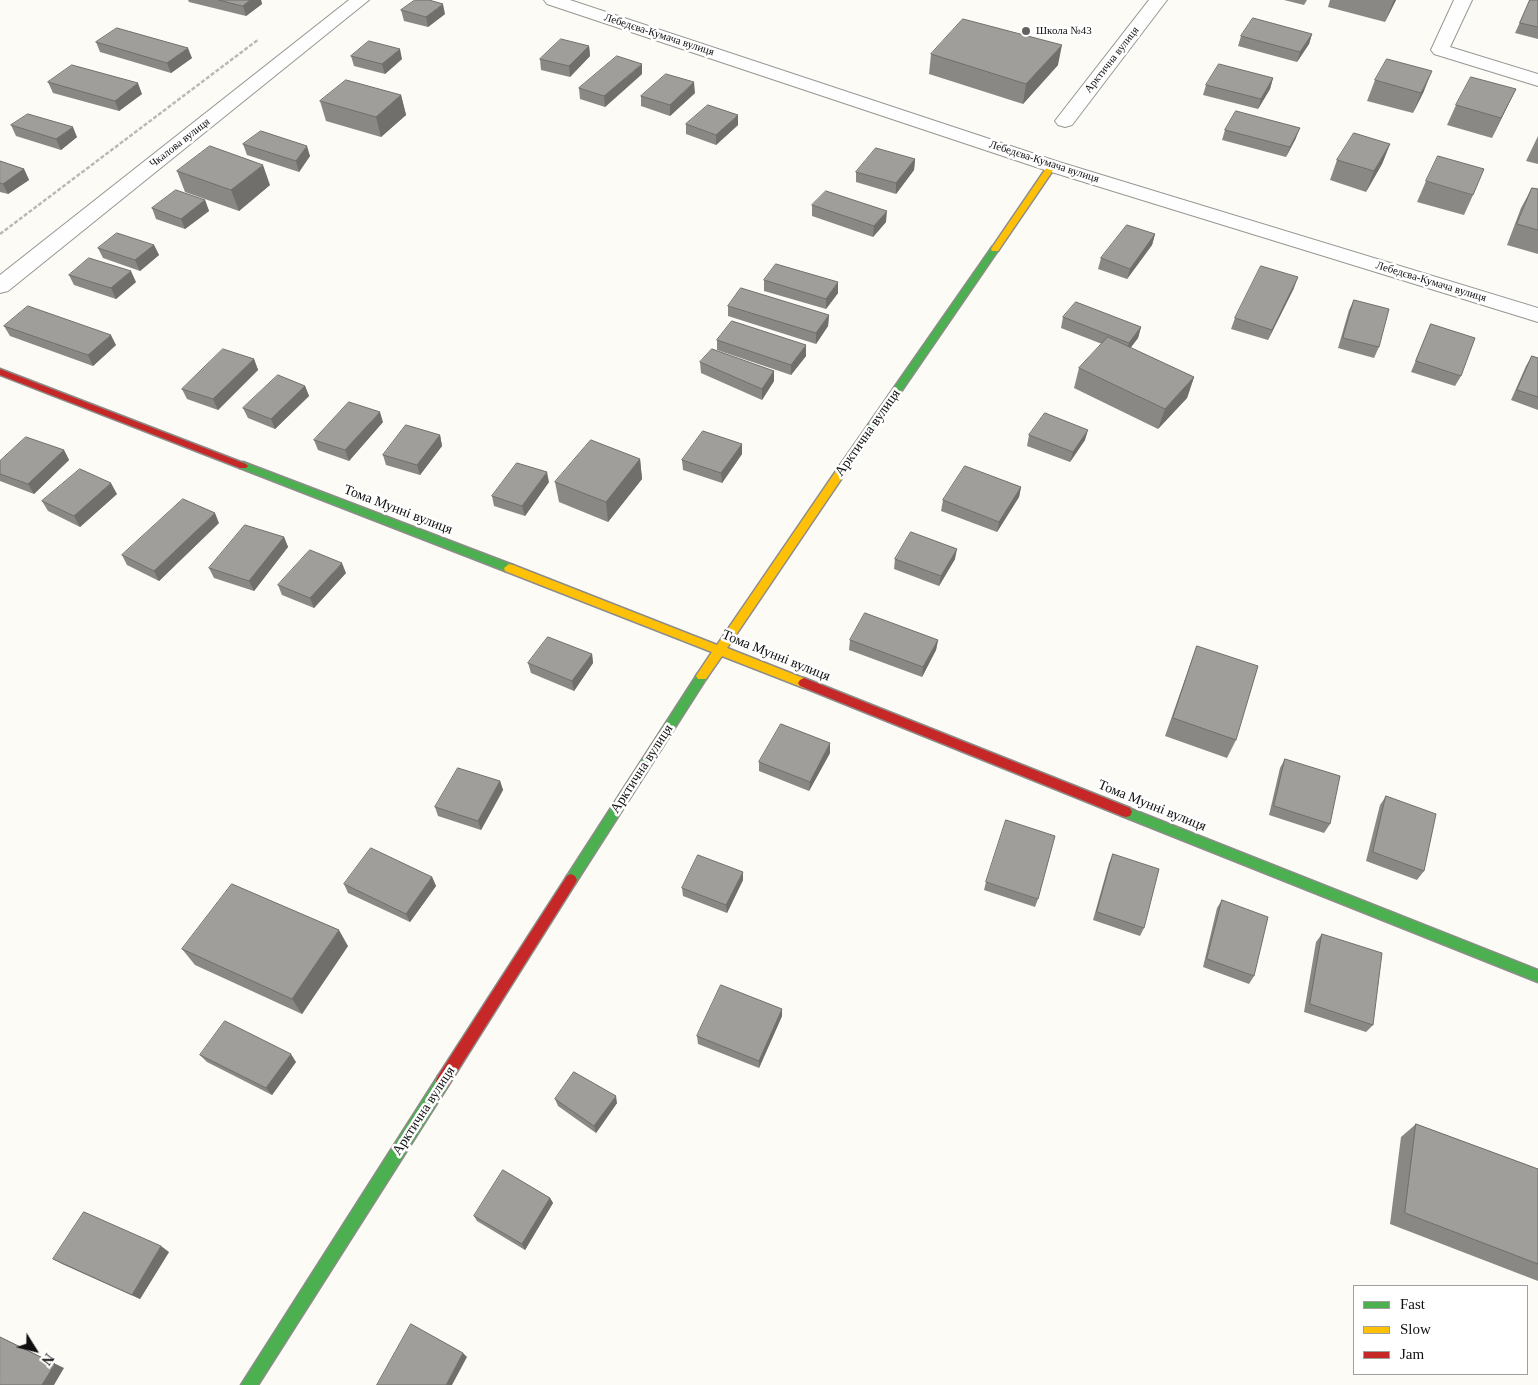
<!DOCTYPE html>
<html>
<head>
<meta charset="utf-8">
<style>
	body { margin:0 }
	#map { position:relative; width:1538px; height:1385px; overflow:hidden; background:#fcfbf5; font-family:Georgia,serif }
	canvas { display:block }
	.legend { position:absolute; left:1353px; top:1285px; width:175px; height:90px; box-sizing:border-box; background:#fff; border:1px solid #9f9f9f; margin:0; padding:6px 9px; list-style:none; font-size:15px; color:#101010 }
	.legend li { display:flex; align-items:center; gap:10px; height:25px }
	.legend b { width:25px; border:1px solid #9f9f9f }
	.north { position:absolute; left:10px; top:1325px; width:50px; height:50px; -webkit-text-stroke:4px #fff; paint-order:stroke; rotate:126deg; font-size:14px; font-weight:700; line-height:20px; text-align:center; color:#101010 }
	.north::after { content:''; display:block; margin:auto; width:18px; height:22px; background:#101010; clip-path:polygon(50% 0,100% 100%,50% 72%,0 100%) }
</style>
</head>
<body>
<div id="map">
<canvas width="1538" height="1385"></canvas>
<ul class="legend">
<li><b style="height:6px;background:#4caf50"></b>Fast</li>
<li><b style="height:6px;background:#ffc107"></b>Slow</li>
<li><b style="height:6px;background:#c62828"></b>Jam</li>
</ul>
<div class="north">N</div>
</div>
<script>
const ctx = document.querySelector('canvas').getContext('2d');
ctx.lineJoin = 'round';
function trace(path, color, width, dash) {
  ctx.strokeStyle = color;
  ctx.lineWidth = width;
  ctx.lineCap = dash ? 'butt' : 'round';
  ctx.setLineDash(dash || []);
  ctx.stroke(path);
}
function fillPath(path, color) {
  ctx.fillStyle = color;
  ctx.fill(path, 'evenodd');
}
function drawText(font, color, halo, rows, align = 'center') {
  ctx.font = font + ' Georgia,serif';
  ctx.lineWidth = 5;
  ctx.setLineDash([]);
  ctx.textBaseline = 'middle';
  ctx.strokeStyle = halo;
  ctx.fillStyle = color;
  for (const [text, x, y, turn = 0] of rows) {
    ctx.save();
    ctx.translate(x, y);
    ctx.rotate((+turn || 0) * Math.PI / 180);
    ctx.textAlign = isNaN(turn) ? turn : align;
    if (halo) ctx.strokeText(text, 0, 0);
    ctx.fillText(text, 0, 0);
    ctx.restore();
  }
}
const path = new Path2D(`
	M0,234L259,39`);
const street = new Path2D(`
	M349,0H369L8,291L0,293V275Z
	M544,0H570L1059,162L1538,308V322L1045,170L547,4Z
	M1149,0H1167L1072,125L1065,127L1058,125L1055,121L1058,117Z
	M1454,0H1472L1450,47L1538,74V86L1434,54L1431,50Z`);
const fast = new Path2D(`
	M995,246L999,249L846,472H838L837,470L838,468L992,247Z
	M243,462L513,565L514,568L509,572L505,571L240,468L238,466Z
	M702,672L706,673L708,676L706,679L575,884L571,886L567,884L565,880L567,876L698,673Z
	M1126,807L1538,970V982L1122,816L1120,812L1122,808Z
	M443,1074L448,1076L450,1081L448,1086L258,1385H241L438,1076Z`);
const slow = new Path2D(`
	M1049,164L1056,166L998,251H992L991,249Z
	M842,466L846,468L847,470L846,472L727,648L808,680L810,683L808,686L804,688L722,656L706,679H698L696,676L712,652L505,571L504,568L509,564L513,565L717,645L838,468Z`);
const jam = new Path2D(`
	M0,369L246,464L248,466L246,468H240L0,375Z
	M804,678L1130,808L1132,812L1130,816L1126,817L1122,816L800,686L798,683L800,680Z
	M571,874L575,876L577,880L575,884L448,1086L443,1088L438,1086L436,1081L438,1076L567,876Z`);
const wall = new Path2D(`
	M188,0H261L262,4L246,16L189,2Z
	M1284,0H1307L1304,5Z
	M1330,0H1396L1385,22L1328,7Z
	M1530,0H1538V39L1515,33Z
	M401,10L445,14L428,27L404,21Z
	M1312,34L1309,44L1297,62L1238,46L1241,36Z
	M96,42L192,58L171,73L100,52Z
	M589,46L590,56L570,77L541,70L540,59Z
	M931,54L1058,65L1023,104L929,74Z
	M351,56L402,59L385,74L354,66Z
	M642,74L605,107L580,99L579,88Z
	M1273,78L1270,89L1258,109L1203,95L1206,85Z
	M1375,80L1424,91L1413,113L1367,101Z
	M48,82L142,94L119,111L53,93Z
	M1516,89L1492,138L1447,125L1456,105Z
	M695,93L670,116L641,106V96Z
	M401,95L406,115L381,137L326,121L320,101Z
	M686,124L738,125L716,145L686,134Z
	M11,125L77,137L61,150L16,136Z
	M1225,130L1296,138L1286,157L1222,140Z
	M1538,136V164L1526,161Z
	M243,144L310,156L299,172L247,155Z
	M1390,144L1382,164L1366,192L1330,180L1337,160Z
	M915,159L914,170L896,194L856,182V172Z
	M0,161L24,169L29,180L8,194L0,192Z
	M177,171L270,185L239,211L185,192Z
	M1426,181L1473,195L1464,215L1417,202Z
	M1532,188L1538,189V254L1507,245L1521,208Z
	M205,200L209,211L185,229L156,219L152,208Z
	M812,205L886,222L873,237L812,216Z
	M1155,234L1152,245L1127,279L1098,269L1101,258Z
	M154,245L159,255L140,271L103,258L98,248Z
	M69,275L136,282L116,299L74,285Z
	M764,280L838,293L826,309L764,291Z
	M1294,288L1268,340L1231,329L1235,318Z
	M1354,300L1379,347L1374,358L1338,348L1349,310Z
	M728,306L829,315L828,326L816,344L728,316Z
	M1063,317L1141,327L1138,338L1130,348L1194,377L1187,398L1158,429L1074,388L1079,368L1102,344L1061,328Z
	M1431,324L1461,376L1455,386L1411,372Z
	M4,326L116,345L93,366L10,336Z
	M717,340L806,356L791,375L717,350Z
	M1532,356L1538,358V410L1511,400L1526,366Z
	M254,359L258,370L218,410L187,399L182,389Z
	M700,362L774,371V381L762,400L701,373Z
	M305,386L309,396L275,429L248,418L243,408Z
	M383,422L349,461L318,450L314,440Z
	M440,435L442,446L420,475L386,465L383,455Z
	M1029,435L1085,440L1070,462L1027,446Z
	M742,444V454L722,483L683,470L682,460Z
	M64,450L69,460L34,494L0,481V461Z
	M640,459L642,479L608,522L559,502L555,482Z
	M549,482L525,516L494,506L492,496Z
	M1021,487L1019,497L997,532L941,511L943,500Z
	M117,494L80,527L48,511L42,501Z
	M219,523L159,581L127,565L122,555Z
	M284,537L288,547L254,591L214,578L209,568Z
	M895,559H955L939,586L894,569Z
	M346,573L314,608L282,595L278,585Z
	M850,640H938L936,650L922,677L849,650Z
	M1197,646L1236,740L1227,758L1165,736L1190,665Z
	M592,654L593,663L574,691L531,673L528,663Z
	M830,753L809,791L759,771V762Z
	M1285,759L1330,824L1324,833L1269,815L1280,768Z
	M500,781L503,790L481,830L438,816L435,807Z
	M1386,796L1424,871L1417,880L1366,861L1380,805Z
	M1113,854L1144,928L1140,936L1093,920L1109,863Z
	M432,877L436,886L410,922L348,893L344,884Z
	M743,880L727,913L683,896L682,888Z
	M986,882L1038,899L1035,907L984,890Z
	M1222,900L1254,976L1249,984L1203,967L1217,908Z
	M1322,934L1373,1025L1366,1032L1304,1012L1316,942Z
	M348,946L302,1014L195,965L182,949Z
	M782,1016L759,1068L698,1044L697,1036Z
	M200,1055L296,1062L272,1095L207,1062Z
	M555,1099L617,1103L596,1133L558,1106Z
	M1416,1124L1538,1169V1281L1390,1224L1401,1137Z
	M550,1198L553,1203L525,1250L477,1221L474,1216Z
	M169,1252L140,1299L62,1264L53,1259Z`);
const shadedWall = new Path2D(`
	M250,0H261L262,4L246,16L243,6Z
	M1394,0H1396L1385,22L1393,2Z
	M443,4L445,14L428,27L426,17Z
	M1312,34L1309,44L1297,62L1300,52Z
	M1062,45L1058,65L1023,104L1026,84Z
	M589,46L590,56L570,77L569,66Z
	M188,48L192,58L171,73L167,63Z
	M400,49L402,59L385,74L382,64Z
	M642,64V74L605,107L604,96Z
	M1432,71L1424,91L1413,113L1421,93Z
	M1273,78L1270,89L1258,109L1261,99Z
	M694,82L695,93L670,116V105Z
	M138,83L142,94L119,111L115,101Z
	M1516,89L1506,109L1492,138L1501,118Z
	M401,95L406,115L381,137L376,117Z
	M738,115V125L716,145V135Z
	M73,127L77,137L61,150L56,139Z
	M1300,128L1296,138L1286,157L1290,147Z
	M1390,144L1382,164L1366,192L1374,171Z
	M307,146L310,156L299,172L296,161Z
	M915,159L914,170L896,194V183Z
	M263,165L270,185L239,211L231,190Z
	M24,169L29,180L8,194L3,184Z
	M205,200L209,211L185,229L181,219Z
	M887,211L886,222L873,237L874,226Z
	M1155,234L1152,245L1127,279L1130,269Z
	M154,245L159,255L140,271L135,260Z
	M131,271L136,282L116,299L111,288Z
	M1298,277L1294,288L1268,340L1272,330Z
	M838,282V293L826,309V299Z
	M829,315L828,326L816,344V333Z
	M1141,327L1138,338L1126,354L1129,343Z
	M111,335L116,345L93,366L88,355Z
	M806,345V356L791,375V365Z
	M254,359L258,370L218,410L213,399Z
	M774,371V381L762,400V389Z
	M1194,377L1187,398L1158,429L1165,409Z
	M305,386L309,396L275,429L271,419Z
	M380,412L383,422L349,461L345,450Z
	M1088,430L1085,440L1070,462L1073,452Z
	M440,435L442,446L420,475L417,465Z
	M742,444V454L722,483L721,473Z
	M64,450L69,460L34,494L28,484Z
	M640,459L642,479L608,522L606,502Z
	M547,472L549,482L525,516L522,506Z
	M111,483L117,494L80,527L74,516Z
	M1021,487L1019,497L997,532L999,522Z
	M215,513L219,523L159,581L154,571Z
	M284,537L288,547L254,591L249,581Z
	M957,549L955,559L939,586L941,576Z
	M342,563L346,573L314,608L310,598Z
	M938,640L936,650L922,677L923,667Z
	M592,654L593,663L574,691L572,681Z
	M830,743V753L809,791L810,782Z
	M500,781L503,790L481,830L478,821Z
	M743,872V880L727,913L726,905Z
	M432,877L436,886L410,922L406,914Z
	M339,930L348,946L302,1014L292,999Z
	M782,1009V1016L759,1068V1061Z
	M291,1054L296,1062L272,1095L266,1088Z
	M616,1096L617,1103L596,1133L594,1126Z
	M550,1198L553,1203L525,1250L522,1244Z
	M161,1246L169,1252L140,1299L132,1295Z
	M0,1337L64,1368L54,1385H42Z
	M463,1353L467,1357L452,1385H446Z`);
const building = new Path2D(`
	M219,0H250L243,6Z
	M415,0H429L443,4L426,17L401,10Z
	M1530,0H1538V27L1520,23Z
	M1253,18L1312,34L1300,52L1241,36Z
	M963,19L1062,45L1026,84L931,54Z
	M117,28L188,48L167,63L96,42Z
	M561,39L589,46L569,66L540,59Z
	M369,41L400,49L382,64L351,56Z
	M617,56L642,64L604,96L579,88Z
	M1387,59L1432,71L1421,93L1375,80Z
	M1219,64L1273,78L1261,99L1206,85Z
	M72,65L138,83L115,101L48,82Z
	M666,74L694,82L670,105L641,96Z
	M1471,77L1516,89L1501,118L1456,105Z
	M346,80L401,95L376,117L320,101Z
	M708,105L738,115L716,135L686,124Z
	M1236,111L1300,128L1290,147L1225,130Z
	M28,114L73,127L56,139L11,125Z
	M261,131L307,146L296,161L243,144Z
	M1354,133L1390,144L1374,171L1337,160Z
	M210,146L263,165L231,190L177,171Z
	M876,148L915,159L896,183L856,172Z
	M1438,156L1484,169L1473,195L1426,181Z
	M0,161L24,169L3,184L0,183Z
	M1532,188L1538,189V230L1517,224Z
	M176,190L205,200L181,219L152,208Z
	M826,191L887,211L874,226L812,205Z
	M1127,225L1155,234L1130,269L1101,258Z
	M117,233L154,245L135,260L98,248Z
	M89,258L131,271L111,288L69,275Z
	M776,264L838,282L826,299L764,280Z
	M1261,266L1298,277L1272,330L1235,318Z
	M741,288L829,315L816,333L728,306Z
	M1354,300L1389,309L1379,347L1343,338Z
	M1076,302L1141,327L1129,343L1063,317Z
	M28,306L111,335L88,355L4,326Z
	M732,321L806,345L791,365L717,340Z
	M1431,324L1475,338L1461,376L1416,361Z
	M1108,337L1194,377L1165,409L1079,368Z
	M223,349L254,359L213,399L182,389Z
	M712,349L774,371L762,389L700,362Z
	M1532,356L1538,358V397L1517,390Z
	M278,375L305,386L271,419L243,408Z
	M349,402L380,412L345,450L314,440Z
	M1045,413L1088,430L1073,452L1029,435Z
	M406,425L440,435L417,465L383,455Z
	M703,431L742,444L721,473L682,460Z
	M26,437L64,450L28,484L0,474V461Z
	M591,440L640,459L606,502L555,482Z
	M517,463L547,472L522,506L492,496Z
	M965,466L1021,487L999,522L943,500Z
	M80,469L111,483L74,516L42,501Z
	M183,499L215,513L154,571L122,555Z
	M245,525L284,537L249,581L209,568Z
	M911,532L957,549L941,576L895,559Z
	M310,550L342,563L310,598L278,585Z
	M865,613L938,640L923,667L850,640Z
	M548,637L592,654L572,681L528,663Z
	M1197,646L1258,666L1236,740L1173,718Z
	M781,724L830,743L810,782L759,762Z
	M1285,759L1340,776L1330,824L1274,806Z
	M458,768L500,781L478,821L435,807Z
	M1386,796L1436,814L1424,871L1373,852Z
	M1006,820L1055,836L1038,899L986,882Z
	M371,848L432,877L406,914L344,884Z
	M1113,854L1159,869L1144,928L1097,912Z
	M698,855L743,872L726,905L682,888Z
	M232,884L339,930L292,999L182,949Z
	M1222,900L1268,917L1254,976L1207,959Z
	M1322,934L1382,953L1373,1025L1310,1004Z
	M721,985L782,1009L759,1061L697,1036Z
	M225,1021L291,1054L266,1088L200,1055Z
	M574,1072L616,1096L594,1126L555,1099Z
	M1416,1124L1538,1169V1264L1405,1213Z
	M503,1170L550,1198L522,1244L474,1216Z
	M84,1212L161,1246L132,1295L53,1259Z
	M411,1324L463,1353L446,1385H377Z
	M0,1337L55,1364L42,1385H0Z`);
const markers = [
	[1026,31,5,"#636260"]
];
const farPoinames = [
	["Школа №43",1036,31]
];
const farStreetnames = [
	["Лебедєва-Кумача вулиця",659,35,18],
	["Арктична вулиця",1112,60,-52],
	["Чкалова вулиця",180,143,-38],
	["Лебедєва-Кумача вулиця",1044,162,18],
	["Лебедєва-Кумача вулиця",1431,282,17]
];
const streetNames = [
	["Арктична вулиця",868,433,-55],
	["Тома Мунні вулиця",398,510,21],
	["Тома Мунні вулиця",776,656,22],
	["Арктична вулиця",642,769,-57],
	["Тома Мунні вулиця",1152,806,22],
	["Арктична вулиця",424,1111,-57]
];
trace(street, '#969693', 2);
trace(fast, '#8d8c8a', 3);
trace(slow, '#8d8c8a', 3);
trace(jam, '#8d8c8a', 3);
trace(path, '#b9b9b8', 2.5, [4, 2]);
fillPath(street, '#fffefe');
fillPath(fast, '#4caf50');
fillPath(slow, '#ffc107');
fillPath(jam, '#c62828');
fillPath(wall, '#8a8884');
fillPath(shadedWall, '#706f6c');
fillPath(building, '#a09e9a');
trace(building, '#706f6c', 1);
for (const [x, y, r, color] of markers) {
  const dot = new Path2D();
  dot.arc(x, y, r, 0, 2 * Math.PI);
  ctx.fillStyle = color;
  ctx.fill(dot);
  trace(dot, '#fff', 2);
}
drawText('11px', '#101010', '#fff', farPoinames, 'left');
drawText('11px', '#101010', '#fff', farStreetnames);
drawText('14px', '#101010', '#fff', streetNames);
</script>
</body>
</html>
